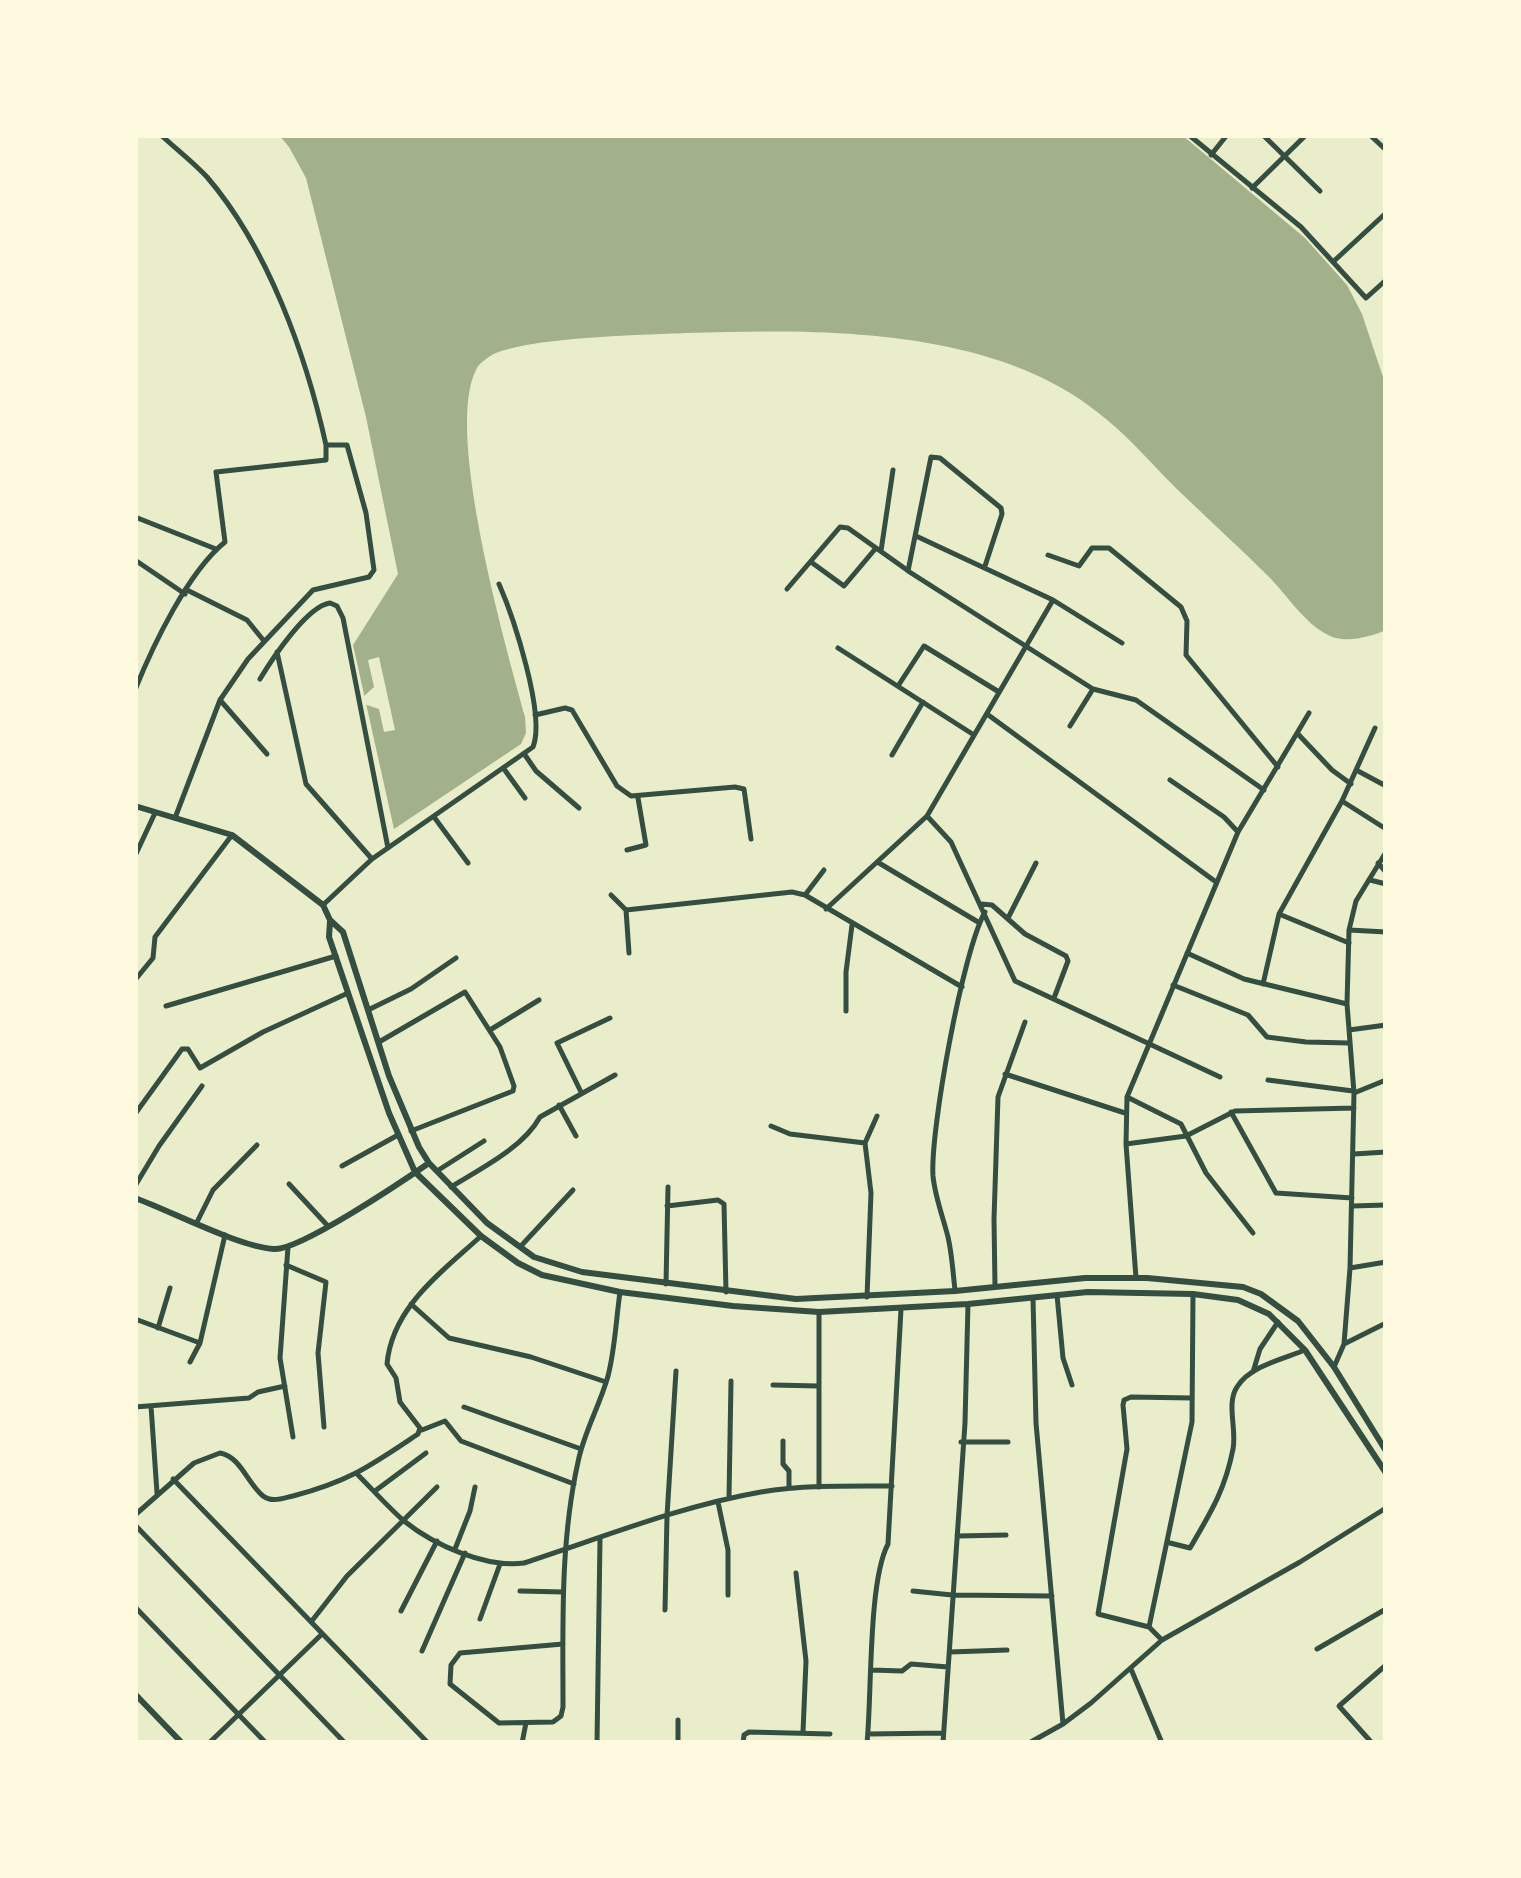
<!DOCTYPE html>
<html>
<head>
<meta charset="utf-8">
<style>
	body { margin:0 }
	#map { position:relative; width:1521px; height:1878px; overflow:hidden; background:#e9edc9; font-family:"Fira Sans",sans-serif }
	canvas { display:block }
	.frame { position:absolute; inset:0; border:138px solid #fefae0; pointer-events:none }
</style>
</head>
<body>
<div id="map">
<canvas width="1521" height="1878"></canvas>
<div class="frame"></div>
</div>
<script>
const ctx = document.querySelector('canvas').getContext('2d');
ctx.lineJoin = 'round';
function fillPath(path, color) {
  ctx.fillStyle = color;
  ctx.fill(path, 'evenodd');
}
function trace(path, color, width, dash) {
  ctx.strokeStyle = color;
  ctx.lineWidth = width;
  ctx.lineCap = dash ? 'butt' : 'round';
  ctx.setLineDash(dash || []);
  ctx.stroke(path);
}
const water = new Path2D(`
	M279,135H1182L1305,238L1347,285L1362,314L1386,386V630C1370,637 1344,644 1328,635C1304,623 1287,595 1269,577C1240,548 1210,521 1181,493C1156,469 1133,441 1106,419C998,326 822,329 687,333C643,335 527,337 492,355C486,359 479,363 476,370C444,432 506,647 525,717L526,733L521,744L394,829L353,645L398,574L366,417L306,178L289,147Z`);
const pier = new Path2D(`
	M379,657L395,730L384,732L379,709L364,704L363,697L374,687L368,660Z`);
const minor = new Path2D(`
	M161,135C176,149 193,162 207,177C268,248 306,355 326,445H347L366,513L374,570L369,577L313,590L248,659L220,700L175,818
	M1189,135L1301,227L1366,298L1386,280
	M1263,135L1320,191
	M1370,135L1386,150
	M1211,155L1227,135
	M1252,188L1306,135
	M1334,261L1386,213
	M135,517L216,549
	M916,536L1053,600L1122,643
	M881,551L893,470
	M1048,555L1079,566L1092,548H1109L1181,607L1187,621L1186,655L1278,767
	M135,560L185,594
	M811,562L844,586L876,548
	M985,566L1002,514L1001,508L940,458L931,457L908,571L1093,689L1136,700L1264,790
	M787,589L840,527L848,528L907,570
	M187,590L247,620L264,641
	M1053,600L927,816L951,842L1015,981L1220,1077
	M838,648L974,735
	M277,652L306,784L372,859
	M260,679C272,659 307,606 330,603L337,606L343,618L388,848
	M898,686L924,646L999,692
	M135,690C153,645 188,572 225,542L216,472L326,460V446
	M220,700L267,754
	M987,714L1216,882
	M535,715L565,708L572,710L617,786L631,796L735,787L744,789L751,839
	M1070,726L1093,689
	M1297,733L1332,770L1351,784
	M525,755L536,771L579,808
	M892,755L923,702
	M504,769L525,798
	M1358,771L1386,786
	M1170,780L1224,817L1238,832
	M1342,801L1386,829
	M434,817L468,863
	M627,850L646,845L638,798
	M135,856L155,813
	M879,863L978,922
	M1378,863L1386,872
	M1370,880L1386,884
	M611,895L626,910L629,953
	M805,895L824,870
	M981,904L992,905L1025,934L1066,956L1068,961L1054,998
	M323,905L372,859L533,747C546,715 513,616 499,584
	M826,909L927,816
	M626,910L792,892L805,895L962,987
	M1008,918L1036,863
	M1349,930L1386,932
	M1349,943L1279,914L1342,801L1375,728
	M1187,953L1244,979L1347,1004
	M135,980L153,958L155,937L232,835
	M1263,984L1279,914
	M1173,985L1248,1015L1267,1037L1306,1042L1349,1043
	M166,1006L336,956
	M368,1010L411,989L456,958
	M846,1011V972L852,925
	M490,1030L539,1000
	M1349,1030L1386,1025
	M379,1042L465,992L500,1047L514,1086L513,1091L411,1131
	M1005,1074L1125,1113
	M1268,1080L1353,1091
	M581,1092L557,1043L610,1018
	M1354,1093L1386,1080
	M1127,1097L1181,1124L1206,1173L1253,1233
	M559,1105L576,1136
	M1231,1112L1276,1193L1352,1198
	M135,1114L182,1049H188L200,1068L263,1032L348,993
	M771,1126L790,1134L865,1143
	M1126,1144L1186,1136L1235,1111L1354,1108
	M1354,1154L1386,1152
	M342,1166L398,1135
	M437,1171L484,1141
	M289,1184L327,1225
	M135,1186L159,1146L202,1086
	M451,1187C480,1169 523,1148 540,1117L615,1075
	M667,1206L718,1200L724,1204L726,1292
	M1352,1206L1386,1205
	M197,1222L213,1190L257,1145
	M288,1247L280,1358L293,1437
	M520,1247L573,1190
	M286,1265L326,1282L318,1353L324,1427
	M1350,1268L1386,1262
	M1136,1278L1126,1144L1127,1097L1238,832L1309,713
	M666,1284L668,1187
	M995,1287L994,1219L998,1097L1025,1022
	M955,1290C953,1273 952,1254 948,1237C943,1217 935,1197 933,1176C930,1131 963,950 985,912
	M1057,1295L1063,1358L1072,1385
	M867,1297L871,1193L865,1143L877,1116
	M1033,1298L1036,1423L1063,1724
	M411,1304L449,1338L531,1357L606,1382
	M819,1312V1487
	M135,1319L200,1343
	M158,1328L170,1288
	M1344,1344L1386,1323
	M190,1362L200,1343L225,1235
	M1334,1367L1344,1344L1350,1268L1354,1093L1347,1004L1349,930L1356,901L1386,852
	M1253,1372L1260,1349L1278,1322
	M773,1385L818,1386
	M151,1406L157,1493
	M135,1407L249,1398L258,1392L285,1386
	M464,1407L581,1449
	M422,1430L445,1421L461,1441L574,1484
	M783,1441V1464L789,1471V1488
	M961,1442H1008
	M358,1475C373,1490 388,1507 404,1521C434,1545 485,1568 524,1563C601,1538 680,1506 761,1492C804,1485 848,1486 892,1486
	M173,1479L428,1743
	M375,1491L426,1453
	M729,1498L731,1381
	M718,1502L728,1550V1595
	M135,1515L194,1463L220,1453C241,1457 247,1483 263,1496C272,1503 283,1498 293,1496C350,1481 370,1466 418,1434L420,1428L400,1402L396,1378L387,1364C392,1307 442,1272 481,1236
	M135,1525L345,1743
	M957,1536L1006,1535
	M1170,1543L1190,1548C1211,1512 1225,1490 1233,1449C1237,1430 1226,1403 1237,1387C1250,1366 1283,1359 1305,1350
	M455,1549L470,1511L475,1487
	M796,1573L806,1661L803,1732
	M520,1591L563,1592
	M913,1591L952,1595L1052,1596
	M135,1607L266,1743
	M665,1610L667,1516L676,1371
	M401,1611L437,1541
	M480,1619L500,1564
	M311,1622L347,1576L437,1487
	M1149,1627L1192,1422L1193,1294
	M1162,1640L1149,1627L1098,1614L1127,1449L1123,1405L1124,1400L1131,1397L1192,1398
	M563,1644L460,1653L451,1665L450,1684L499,1723L553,1722L561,1716L563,1707C563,1625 560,1543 578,1462C584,1432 600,1405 608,1376C615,1349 616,1320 620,1292
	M1317,1649L1386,1609
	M422,1651L465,1553
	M950,1652L1007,1650
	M1131,1669L1162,1743
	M872,1670L902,1671L911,1664L948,1667
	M678,1720V1743
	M868,1734L943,1733
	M209,1743L322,1634
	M522,1743L526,1723
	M597,1743L600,1539
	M743,1743L744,1735L749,1732L830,1734
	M867,1743C872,1694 868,1582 888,1544L901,1309
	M943,1743L965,1423L968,1304
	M1029,1743L1063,1724L1091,1703L1162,1640L1300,1562L1386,1508
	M1372,1743L1339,1706L1386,1665`);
const tertiary = new Path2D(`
	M135,806L232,835L323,905L330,920L343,932L389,1076L419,1147L429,1163L487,1223L534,1257L582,1272L796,1299L955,1291L1085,1278H1147L1243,1287L1261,1294L1298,1321L1334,1367L1386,1451
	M330,921L329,937L389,1113L415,1172L481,1236L518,1263L542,1275L620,1292L733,1306L819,1312L968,1304L1088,1292L1193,1294L1238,1300L1269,1314L1305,1350L1386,1473
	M135,1198C171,1211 239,1247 274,1249C299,1251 403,1181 429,1163
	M135,1694L182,1743`);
fillPath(water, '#a3b18a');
fillPath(pier, '#e9edc9');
trace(minor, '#344e41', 5);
trace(tertiary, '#344e41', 6);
</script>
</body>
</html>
